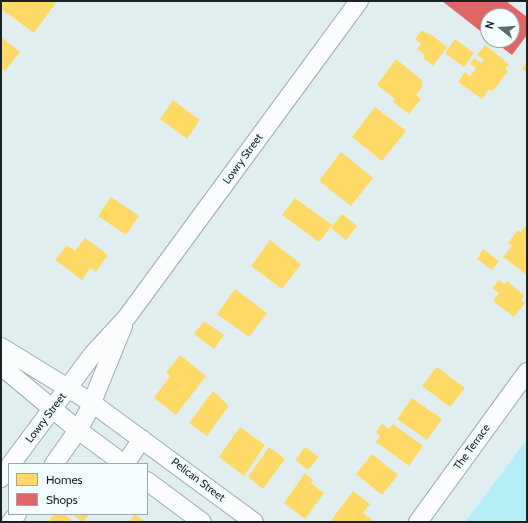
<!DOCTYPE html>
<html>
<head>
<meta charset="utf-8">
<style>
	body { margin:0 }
	#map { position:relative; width:528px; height:523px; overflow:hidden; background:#e0eef0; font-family:Cabin,sans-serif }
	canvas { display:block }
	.frame { position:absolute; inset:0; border:2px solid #1a2324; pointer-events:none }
	.legend { position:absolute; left:8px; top:463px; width:140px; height:52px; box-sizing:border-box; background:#f3fdfe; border:1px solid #9ca6a7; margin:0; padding:5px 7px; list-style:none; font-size:12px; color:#1a2324 }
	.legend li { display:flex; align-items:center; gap:8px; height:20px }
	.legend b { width:20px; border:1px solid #9ca6a7 }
	.north { position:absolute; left:480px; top:8px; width:40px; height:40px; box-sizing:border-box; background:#f3fdfe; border:1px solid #9ca6a7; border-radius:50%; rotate:287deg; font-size:11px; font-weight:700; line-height:16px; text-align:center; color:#1a2324 }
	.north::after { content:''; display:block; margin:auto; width:14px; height:18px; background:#5f6a6b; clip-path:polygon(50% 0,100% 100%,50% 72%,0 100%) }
</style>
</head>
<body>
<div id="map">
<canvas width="528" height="523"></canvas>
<div class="frame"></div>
<ul class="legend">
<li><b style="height:11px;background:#ffd966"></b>Homes</li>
<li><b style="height:11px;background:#e06666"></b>Shops</li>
</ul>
<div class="north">N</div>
</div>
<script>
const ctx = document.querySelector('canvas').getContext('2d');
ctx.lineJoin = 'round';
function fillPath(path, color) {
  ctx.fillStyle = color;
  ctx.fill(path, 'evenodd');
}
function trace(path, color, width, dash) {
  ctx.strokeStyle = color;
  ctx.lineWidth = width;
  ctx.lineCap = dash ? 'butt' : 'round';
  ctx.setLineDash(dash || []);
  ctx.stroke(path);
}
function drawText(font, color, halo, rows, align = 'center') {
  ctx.font = font + ' Cabin,sans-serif';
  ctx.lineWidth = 4;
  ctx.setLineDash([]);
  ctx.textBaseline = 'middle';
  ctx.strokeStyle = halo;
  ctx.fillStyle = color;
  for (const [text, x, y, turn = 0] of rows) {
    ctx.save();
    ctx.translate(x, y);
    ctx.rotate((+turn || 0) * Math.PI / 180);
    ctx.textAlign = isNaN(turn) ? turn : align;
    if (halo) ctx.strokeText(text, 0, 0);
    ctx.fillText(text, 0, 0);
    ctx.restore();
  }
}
const green = new Path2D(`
	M527,439V522H465Z`);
const homes = new Path2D(`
	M3,1H57L34,33L1,9Z
	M422,30L428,34L429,33L447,47L433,66L423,58L425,55L417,49L421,44L415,39Z
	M1,37L20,52L5,71L1,68Z
	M455,39L474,53L464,67L445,53Z
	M485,45L509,64L505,69L508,71L493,91L489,89L482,99L458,82L465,72L470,76L476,68L470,64L474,58L481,63L484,60L477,55Z
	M396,59L423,81L421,84L423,86L416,95L421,99L409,114L393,102L395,99L377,85Z
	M527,62V72L522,69Z
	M173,100L200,120L187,139L160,119Z
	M375,107L406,131L382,161L352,137Z
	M341,152L373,178L351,206L319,181Z
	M111,197L139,216L126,235L98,216Z
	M295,198L332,225L319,242L282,215Z
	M342,214L357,226L346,240L331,228Z
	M525,226L527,228V275L503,257L512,246L508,243L518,230L521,232Z
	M85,238L108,255L96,272L90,268L82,280L55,260L67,245L75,251Z
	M270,240L301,264L282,289L251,266Z
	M483,249L499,261L492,270L477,259Z
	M499,280L504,284L507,281L524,295L521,300L525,303L514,317L493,301L499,293L492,288Z
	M235,289L267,313L249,337L217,314Z
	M204,321L224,335L214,349L194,334Z
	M180,355L206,376L176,415L154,398L170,376L166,373Z
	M437,367L465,388L450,407L422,386Z
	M213,391L229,406L207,436L189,423Z
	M412,398L442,419L427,440L397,419Z
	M382,424L389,429L393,424L423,446L409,466L376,442L380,436L376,432Z
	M240,427L265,445L244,476L219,457Z
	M269,447L285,459L263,489L248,477Z
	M305,447L319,457L308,470L295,460Z
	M372,454L398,475L382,495L356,474Z
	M305,473L313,480L311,483L324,493L305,519L284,503Z
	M353,491L370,504L363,513L375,522H330Z
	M54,514H64L71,519L69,522H48Z
	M71,514H89L83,522Z
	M135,514L145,522H129Z`);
const shops = new Path2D(`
	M442,1H506L527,17V35L512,55L492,40H512V16H488V37Z`);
const street = new Path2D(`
	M1,347L92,403L254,522
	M1,366L78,430L124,464
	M11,464L93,354L127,317L359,1
	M54,464L78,430L88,412L123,326
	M125,464L142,439
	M1,478L9,467
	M147,481L202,522
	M11,522L17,514
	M418,522L527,372`);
const streetNames = [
	["Lowry Street",243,159,-54],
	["Lowry Street",46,418,-53],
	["The Terrace",472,447,-54],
	["Pelican Street",198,480,37]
];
fillPath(green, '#b5eff5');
fillPath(homes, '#ffd966');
fillPath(shops, '#e06666');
trace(street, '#9fa9aa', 20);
trace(street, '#fafcfd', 18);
drawText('11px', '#1a2324', '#f3fdfe', streetNames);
</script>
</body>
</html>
